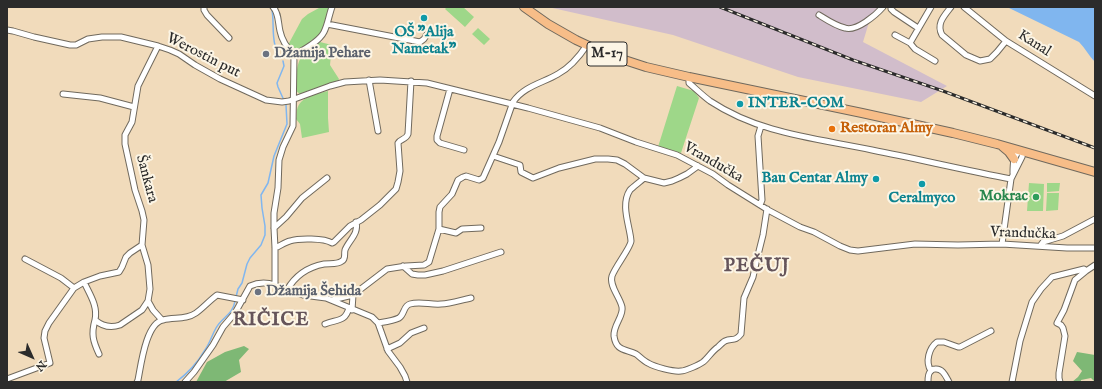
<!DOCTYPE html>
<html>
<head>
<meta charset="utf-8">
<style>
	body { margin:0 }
	#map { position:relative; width:1102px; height:389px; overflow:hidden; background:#f1dbbb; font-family:"IM FELL English",serif }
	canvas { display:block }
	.frame { position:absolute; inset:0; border:8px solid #2b2b2b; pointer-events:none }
	.north { position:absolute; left:12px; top:337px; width:40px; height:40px; -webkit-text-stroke:3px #fcf5e5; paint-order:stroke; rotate:135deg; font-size:11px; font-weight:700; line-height:16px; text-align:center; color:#2b2b2b }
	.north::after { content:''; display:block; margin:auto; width:14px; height:18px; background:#2b2b2b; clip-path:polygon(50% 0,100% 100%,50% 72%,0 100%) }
</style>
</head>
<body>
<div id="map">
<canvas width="1102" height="389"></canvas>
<div class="frame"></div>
<div class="north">N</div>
</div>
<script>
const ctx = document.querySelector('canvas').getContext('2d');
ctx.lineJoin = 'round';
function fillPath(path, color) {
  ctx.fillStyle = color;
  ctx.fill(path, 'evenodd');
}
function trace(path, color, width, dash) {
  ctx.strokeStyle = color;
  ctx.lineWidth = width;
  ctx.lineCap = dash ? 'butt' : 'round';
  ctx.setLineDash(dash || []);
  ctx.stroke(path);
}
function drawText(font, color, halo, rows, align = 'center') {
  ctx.font = font + ' "IM FELL English",serif';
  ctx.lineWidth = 4;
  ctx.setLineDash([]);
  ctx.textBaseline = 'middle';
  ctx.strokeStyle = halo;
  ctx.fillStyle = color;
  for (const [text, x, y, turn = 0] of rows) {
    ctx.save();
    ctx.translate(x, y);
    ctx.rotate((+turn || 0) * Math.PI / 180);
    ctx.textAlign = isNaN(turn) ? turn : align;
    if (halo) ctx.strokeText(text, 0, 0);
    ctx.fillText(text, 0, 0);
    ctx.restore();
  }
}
const industrial = new Path2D(`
	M548,7H883L870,19L863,42L947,86L921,102L798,77L673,35Z`);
const green = new Path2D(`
	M447,7H463L474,17L465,27L445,9Z
	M319,8H329L322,33L299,50L288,45L302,19L308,14Z
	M478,28L490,39L484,45L472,34Z
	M320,42L332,45L330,65L339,79L338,81L300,94L296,91C297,65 295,55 320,42Z
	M677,86L694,91L699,98L681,153L658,147Z
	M328,91V118L329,132L302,138L300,124L296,119C297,116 296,113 297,110C300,96 317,94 328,91Z
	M1029,183L1044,184L1043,211H1027Z
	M1047,183H1060L1059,191L1047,192Z
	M1047,193H1059L1058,210L1046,211Z`);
const forest = new Path2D(`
	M244,346L249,349L239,360L241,372L224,382H196L207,362L225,352Z
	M1077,352L1095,355V382L1091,378L1081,380V382H1072L1078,377L1082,371L1073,361Z`);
const water = new Path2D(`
	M1007,7H1095V62C1089,56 1085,48 1079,42Z`);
const stream = new Path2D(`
	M272,10C274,20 272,35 275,45
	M236,297L238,289L242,283L247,264L250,258L261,245L265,235V226L262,208L261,195L268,183L274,156L287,124L286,105L278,87L277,83L284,66L283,61
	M176,382C187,374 198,362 205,350C210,343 212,335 216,328C222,317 233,315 235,301`);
const street = new Path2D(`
	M204,7V10L207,15L229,38
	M273,7C279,13 278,23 280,31C282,41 287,48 294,55
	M891,7V9L894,12L918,28
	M951,7C944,16 936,24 942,35L966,55L980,61L990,59L997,52L1006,41
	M964,7L1006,41L1095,96
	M819,15C827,20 836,26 845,28C856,32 876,15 883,7
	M327,24L420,42L424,39L429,31
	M7,30L13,31L34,37L70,45H76L88,39L102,37H121L158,46L170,50L179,54L195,65L220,79L266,100L282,102L289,101L330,86L345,82L380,80L427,83L528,108L600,128L636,142L677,155L713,174L728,185L768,210L800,227L814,232L840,246L850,250L858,251L915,244L958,245L1002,244L1067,248H1095
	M895,35L910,43L915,49L935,61
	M910,43L931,7
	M158,46L138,86L132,122L125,135V144L132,176L135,190L142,211L144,220L142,245L148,265L150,289L148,301L153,310L162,320
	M294,55L293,126L283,147L279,160L278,188L274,213V228L275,248V285L303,295L326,298L372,317L378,323L388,351L400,367L405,376L407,382
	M294,55C303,50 319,42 324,32C328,24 329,15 332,7
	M689,77V83C696,89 703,96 710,101C760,134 815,138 872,150C918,159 964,170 1011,179
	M369,80L378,131
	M450,89L437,136V140L440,143L464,150
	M63,94L100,98L134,107
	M493,156L520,165L521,172L533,178L559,168L595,159H608L617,160L625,164L644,178L664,183L672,181L679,178L687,174L698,166
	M1013,173C1013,164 1013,157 1020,150
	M644,178C640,182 634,186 630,190C620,205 630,226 631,241C631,247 615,267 612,276C609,286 620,297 622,307C624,316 613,325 614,336C616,351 625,349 636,354C640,357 644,361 648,363C655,367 673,372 681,371C685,371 699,365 703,362C708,358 712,351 718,347C720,345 723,342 725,341C732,338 735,342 741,334L744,298L753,277L756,263L763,235L767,209
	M760,205L762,200L758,136L761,126
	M274,228L286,217L302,198L327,178
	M439,229L456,233L462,229L481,228
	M1002,244L1011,179L1022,157L1023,151
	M1040,246L1043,242L1063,236L1095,219
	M275,248C280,246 285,242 290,241C299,238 324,238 332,243L334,242L350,226L361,220L380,205L396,189L398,182L400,171L398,143C400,139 406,140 408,134L411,81
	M25,259L61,278L74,288
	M403,266L412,274L418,275H425L443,271L501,252
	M84,282C90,295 98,306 95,320C102,326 111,328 120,325L142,310L148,301
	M287,290C295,276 308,267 324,264C329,263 337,265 342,261C346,259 344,254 345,250C349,240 359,234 356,222
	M332,300L353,295L387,269L406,266L424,265L429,262L439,229V212L440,207L452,194L458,180L463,177L466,176L479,180L483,178L499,142L513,102C524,86 543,83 558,74C571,67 579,57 587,45
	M352,310L353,295
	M95,320C91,334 93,341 99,354
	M378,323C384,322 393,321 399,318C405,314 403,306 410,304C420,301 431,305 441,304C451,304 461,300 471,298
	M325,324C338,319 345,322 349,308
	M387,349L400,343L411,333L424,328
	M931,371C925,362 929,348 937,342H944L958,347H960L991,331
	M7,379L50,363L44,338L45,331L49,323L74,288L84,282L100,276L119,272L122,267L126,257L130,253L142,245
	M137,382L138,380C141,365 146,323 163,320C174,317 186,320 196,313C203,308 209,301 217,295L243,300
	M185,382L194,372L213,345L223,327L235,313L250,286C259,282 266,282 275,285
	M928,382C928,379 928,374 930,372C931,370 933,369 935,369C943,368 946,377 949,382
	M1012,382L1020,341L1032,302L1041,289L1052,277L1084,269L1086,271
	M1060,382L1059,378V373L1065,336L1063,328L1061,325L1057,323L1064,310L1075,280L1086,271L1095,265`);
const primary = new Path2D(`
	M524,7L548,24L576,40L606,54L646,67L689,77L862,113L953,133L997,144L1095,172
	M1003,147L1009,152L1014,159`);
const rail = new Path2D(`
	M720,7L853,60L943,91L1095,148`);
const markers = [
	[424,18,4,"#0f9aa8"],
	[266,54,4,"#6b7280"],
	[740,104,4,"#0f9aa8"],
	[832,129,4,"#e8710a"],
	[876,179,4,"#0f9aa8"],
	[922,184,4,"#0f9aa8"],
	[1036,197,4,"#2e9e5b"],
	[258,292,4,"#6b7280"]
];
const shields = [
	[607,54,40]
];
const shieldNames = [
	["M-17",607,54]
];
const cultureNames = [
	["OŠ \"Alija",424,33],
	["Nametak\"",424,50],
	["INTER-COM",748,104,"left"],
	["Bau Centar Almy",868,179,"right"],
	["Ceralmyco",922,199]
];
const streetNames = [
	["Kanal",1034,44,32],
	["Werostin put",203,56,27],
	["Vrandučka",713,163,30],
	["Šankara",146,179,75],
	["Vrandučka",1023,234,2]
];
const worshipNames = [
	["Džamija Pehare",274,54],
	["Džamija Šehida",266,292]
];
const foodNames = [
	["Restoran Almy",840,129]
];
const leisureNames = [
	["Mokrac",1028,197]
];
const districtNames = [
	["PEČUJ",757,267],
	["RIČICE",271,321]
];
fillPath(industrial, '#d1bdcb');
fillPath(green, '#9ed789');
fillPath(forest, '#7eb875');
fillPath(water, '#80b6ef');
trace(stream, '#80b6ef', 1.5);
trace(street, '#70695d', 7);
trace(primary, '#70695d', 10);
trace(street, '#fff', 5);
trace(primary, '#f7bd88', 8);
trace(rail, '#2b2b2b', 3);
trace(rail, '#fcf5e5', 1.5, [4.5]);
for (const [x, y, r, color] of markers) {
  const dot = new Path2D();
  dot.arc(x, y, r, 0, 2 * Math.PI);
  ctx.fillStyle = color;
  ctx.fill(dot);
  trace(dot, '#fcf5e5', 1.5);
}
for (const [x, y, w] of shields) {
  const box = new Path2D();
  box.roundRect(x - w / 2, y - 12, w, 24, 3);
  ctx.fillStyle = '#fcf5e5';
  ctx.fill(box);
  trace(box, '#2b2b2b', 1);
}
drawText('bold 14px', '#2b2b2b', null, shieldNames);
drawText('bold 15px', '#0d838f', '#fcf5e5', cultureNames);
drawText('15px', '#2b2b2b', '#fcf5e5', streetNames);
drawText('bold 15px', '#5b616d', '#fcf5e5', worshipNames, 'left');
drawText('bold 15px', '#c56008', '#fcf5e5', foodNames, 'left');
drawText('bold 15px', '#27864d', '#fcf5e5', leisureNames, 'right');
ctx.letterSpacing = '1px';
drawText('bold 19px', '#65545a', '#fcf5e5', districtNames);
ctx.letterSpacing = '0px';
</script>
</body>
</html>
